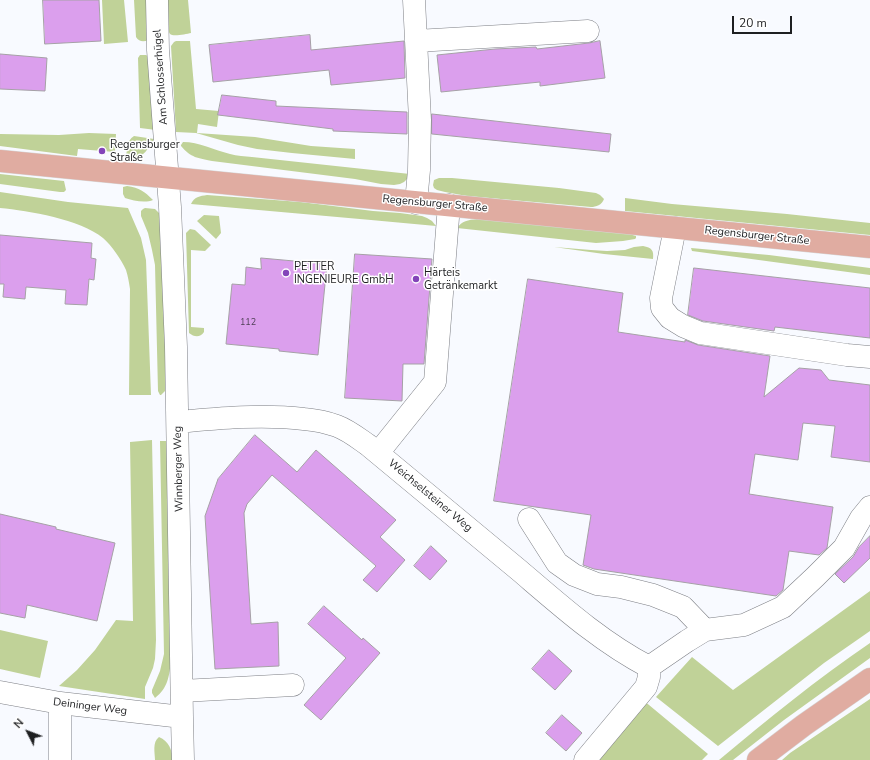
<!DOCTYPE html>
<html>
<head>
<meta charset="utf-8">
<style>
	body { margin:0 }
	#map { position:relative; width:870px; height:760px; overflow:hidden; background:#f8faff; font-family:"Nunito Sans",sans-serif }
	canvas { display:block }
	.north { position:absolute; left:8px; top:712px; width:40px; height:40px; -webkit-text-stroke:3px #fff; paint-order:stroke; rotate:312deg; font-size:11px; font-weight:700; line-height:16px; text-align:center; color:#1e1f21 }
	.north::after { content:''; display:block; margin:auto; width:14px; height:18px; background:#1e1f21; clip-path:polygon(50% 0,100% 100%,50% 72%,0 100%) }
	.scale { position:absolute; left:732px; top:16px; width:60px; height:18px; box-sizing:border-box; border:2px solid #1e1f21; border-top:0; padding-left:5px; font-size:12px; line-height:14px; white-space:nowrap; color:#1e1f21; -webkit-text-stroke:3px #fff; paint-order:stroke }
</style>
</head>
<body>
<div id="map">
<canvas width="870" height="760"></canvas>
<div class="north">N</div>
<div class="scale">20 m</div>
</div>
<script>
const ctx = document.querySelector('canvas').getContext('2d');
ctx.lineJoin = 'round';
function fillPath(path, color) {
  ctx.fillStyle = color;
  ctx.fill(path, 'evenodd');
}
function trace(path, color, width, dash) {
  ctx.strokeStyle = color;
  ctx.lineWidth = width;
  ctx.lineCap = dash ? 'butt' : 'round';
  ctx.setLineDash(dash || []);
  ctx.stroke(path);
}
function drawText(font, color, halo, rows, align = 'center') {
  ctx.font = font + ' "Nunito Sans",sans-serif';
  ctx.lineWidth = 3;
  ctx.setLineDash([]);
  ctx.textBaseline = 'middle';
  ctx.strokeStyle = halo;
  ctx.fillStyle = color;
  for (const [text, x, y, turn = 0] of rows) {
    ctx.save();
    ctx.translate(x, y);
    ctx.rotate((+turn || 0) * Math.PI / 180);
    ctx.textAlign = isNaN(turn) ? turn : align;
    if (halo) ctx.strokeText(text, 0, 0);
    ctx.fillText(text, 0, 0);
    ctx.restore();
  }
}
const green = new Path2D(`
	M102,0H124L128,42L104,44Z
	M134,0H148V40C144,42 139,42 136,37Z
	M167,0H188L191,33C186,34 173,37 170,34C169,33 169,31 168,30Z
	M176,41H190L196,109L219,111L217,127L198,124L197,133L255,137L311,146L355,149V159L292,153L257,149L238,145L196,133L176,132L171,46L174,42Z
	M140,55H146L149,57L156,130L140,128L138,58Z
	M89,133L116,134L115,152L78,149L77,156L0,146V134L59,135Z
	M134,136L154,139C147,151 142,160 126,159C127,151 126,141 134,136Z
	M183,142C199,142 214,150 230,154C237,156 245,156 252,157L410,174L407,179L404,182L400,184L394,185L381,184L355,179L212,161C198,158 191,158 181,146V145Z
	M0,174L64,181L66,190L64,192H60L0,184Z
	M439,178H452L559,188L596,193L600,195L604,199C602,205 596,207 591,207L467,196L445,192L437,190L434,188L433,185L434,180Z
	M127,186C140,188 144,191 153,200C146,203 133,201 125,198L123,194V187Z
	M0,192L68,202L128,208L141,238L146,260L151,395H129L130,289C129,283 128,276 126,270C121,259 112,246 103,238C80,219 29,211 0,208Z
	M207,195L301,202L373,211L400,213L422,216L427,218L432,221L436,226L371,220L191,204C194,197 200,196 207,195Z
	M625,198L672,204L787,214L870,223V235L625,211Z
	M145,208L155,209L160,214L165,322L166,383L165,391L161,395H160L158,391L155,265L152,250L148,233L141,216V211L143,209Z
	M204,215L219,216L221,233L216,239L197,221Z
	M477,219L626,233L636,236V238L635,239L623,241L596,243L457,228C462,221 468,220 477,219Z
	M190,229L195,230L211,245L205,251L191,250V327L204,328V332C200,338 194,337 189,333L186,233Z
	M643,246C652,248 654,250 653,259L604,254L554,247L591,250L607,251L625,250L634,247Z
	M691,248L769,255L870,268V275L692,251Z
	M152,440L156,640L155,659L153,668L145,687V699L59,686L77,670L95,650L116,620L133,621L130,442Z
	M160,441H167L171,661C169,677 168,688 155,698L152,693V690L160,671L164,654Z
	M870,591V631L824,663L718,746L656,697L692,657L733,690Z
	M0,630L48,641L40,678L0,669Z
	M870,643V658L784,720L733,760H719C768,719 817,679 870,643Z
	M870,699V760H782L790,753Z
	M643,700L708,754L702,760H593Z
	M159,737C169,741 172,750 173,760H155C155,753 152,742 159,737Z`);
const building = new Path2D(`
	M43,0H99L101,41L45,44Z
	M310,35L311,50L404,41L405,78L331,85L329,70L213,82L209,45Z
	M600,41L605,78L540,86V82L441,92L437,55L495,49L536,47L537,49L589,43Z
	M0,54L47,58L45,91L0,89Z
	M222,95L276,101V106L407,112V134L333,131V129L218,115Z
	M432,114L611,134L609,152L432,134Z
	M0,235L92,243L91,258L96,259L94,280L89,279L87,305L65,304L66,290L26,287L25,299L3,297L4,284H0Z
	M355,254L432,259L424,364H403L402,401L345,398Z
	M261,258L327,264L318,355L279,351V349L226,344L232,284L245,285L246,267L261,269Z
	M694,268L870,288V338L775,327L774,331L703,321L688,315Z
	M528,279L623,293L618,332L685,342V340L698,345L770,356L764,397L799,368L821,370L829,380L870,385V462L831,457L835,426L803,423L798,460L755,454L749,494L833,507L827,548L819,555L789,551L783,590L776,596L594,569L583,565L591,515L494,501Z
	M255,435L297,472L316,450L396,520L380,537L405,560L377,592L363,580L376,566L272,475L247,504L244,513L251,624L278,622L279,666L215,669L205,516L218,479Z
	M0,514L56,527V529L115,543L97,621L27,605L25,618L0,613Z
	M870,536V558L844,583L835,574L853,557L859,547Z
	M431,546L447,561L430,580L414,566Z
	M324,606L362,640L363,638L380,653L321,720L304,705L346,658L308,624Z
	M549,650L572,671L555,690L532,669Z
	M562,715L582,733L566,751L546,733Z`);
const minor = new Path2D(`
	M157,0L158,50L170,207L176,347L182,717L183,760
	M414,0L420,120L419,170L416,203
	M416,41L588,31
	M675,228L661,298L662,308L670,318L683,326L700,333L847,355L870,357
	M178,422C220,418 262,414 304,419C315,420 326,422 337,426C348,430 358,438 368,445C419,487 469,529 520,571C561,606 601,642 649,667
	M378,453L435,382L449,205
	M529,519L557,563L574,575L597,584L621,587L653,595L683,607L705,630
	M649,667L687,641L705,630L744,625L783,607L815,577L844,548L861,518L870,507
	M182,691L293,685
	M0,692L60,703L182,717
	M60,703V760
	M585,760L646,687L649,677V667`);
const major = new Path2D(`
	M0,161L870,247
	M758,760L804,725L870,679`);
const markers = [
	[102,151,4,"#8344b9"],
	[286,273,4,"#8344b9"],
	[416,279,4,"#8344b9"]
];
const numberNames = [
	["112",248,323]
];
const streetNames = [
	["Am Schlosserhügel",161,77,-94],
	["Regensburger Straße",435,204,5],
	["Regensburger Straße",757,236,6],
	["Winnberger Weg",179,469,-91],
	["Weichselsteiner Weg",430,496,40],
	["Deininger Weg",90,707,7]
];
const poiNames = [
	["Regensburger",110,145],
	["Straße",110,158],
	["PETTER",294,267],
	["INGENIEURE GmbH",294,280],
	["Härteis",424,273],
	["Getränkemarkt",424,286]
];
fillPath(green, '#c0d298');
fillPath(building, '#db9fed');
trace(building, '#a5a1a6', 1);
trace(minor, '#7d7f85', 23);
trace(major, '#d6d7d7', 23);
trace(minor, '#fff', 22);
trace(major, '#e0aca1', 22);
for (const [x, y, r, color] of markers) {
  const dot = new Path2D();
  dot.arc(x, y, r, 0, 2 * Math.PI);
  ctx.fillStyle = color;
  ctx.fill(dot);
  trace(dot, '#fff', 1.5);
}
drawText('9px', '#4d3f54', null, numberNames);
drawText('11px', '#1e1f21', '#fff', streetNames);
drawText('11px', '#1e1f21', '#fff', poiNames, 'left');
</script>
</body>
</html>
